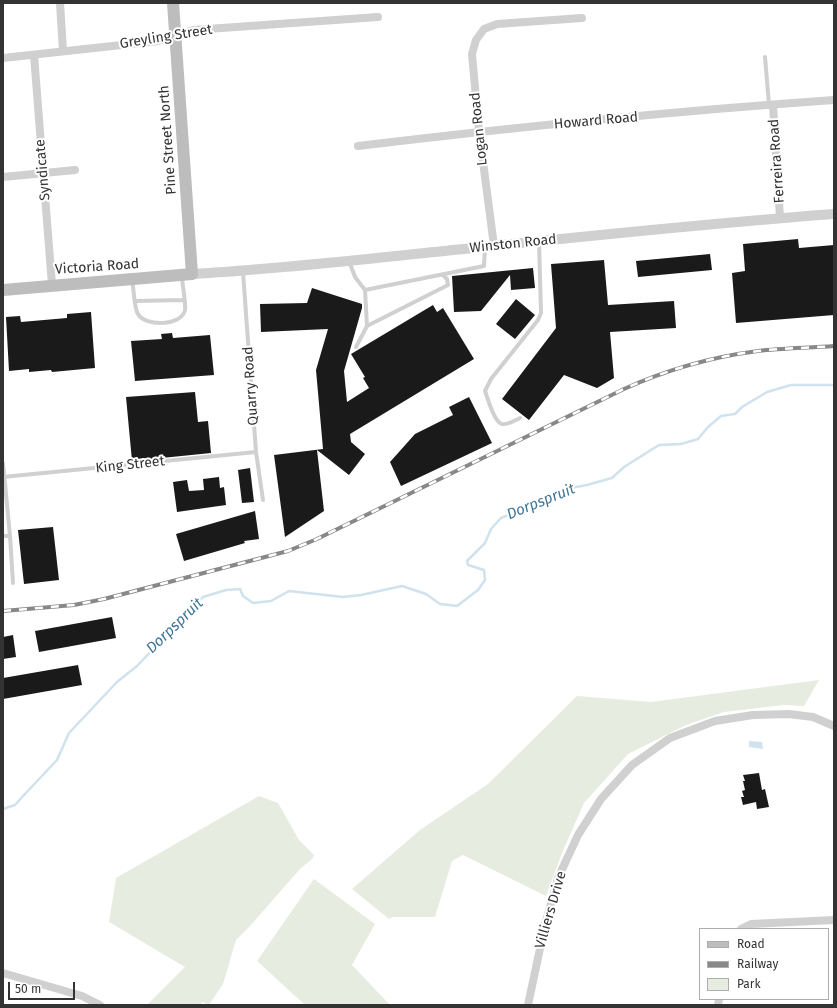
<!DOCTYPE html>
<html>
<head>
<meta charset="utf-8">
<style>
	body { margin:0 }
	#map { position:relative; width:837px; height:1008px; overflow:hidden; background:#fff; font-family:"Fira Sans",sans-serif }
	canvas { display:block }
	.frame { position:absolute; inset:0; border:4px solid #333; pointer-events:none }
	.legend { position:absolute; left:699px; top:928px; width:130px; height:72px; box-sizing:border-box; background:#fff; border:1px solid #adadad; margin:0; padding:5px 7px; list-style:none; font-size:12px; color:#333 }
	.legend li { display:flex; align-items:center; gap:8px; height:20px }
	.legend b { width:20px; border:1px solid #adadad }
	.scale { position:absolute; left:8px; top:982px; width:67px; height:18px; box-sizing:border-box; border:2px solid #333; border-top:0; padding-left:5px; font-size:12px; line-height:14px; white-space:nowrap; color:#333; -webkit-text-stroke:3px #fff; paint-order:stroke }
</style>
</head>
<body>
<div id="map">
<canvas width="837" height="1008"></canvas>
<div class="frame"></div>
<ul class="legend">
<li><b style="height:5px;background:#bdbdbd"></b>Road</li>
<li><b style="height:5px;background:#888"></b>Railway</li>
<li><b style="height:11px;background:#e6ecdf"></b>Park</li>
</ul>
<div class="scale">50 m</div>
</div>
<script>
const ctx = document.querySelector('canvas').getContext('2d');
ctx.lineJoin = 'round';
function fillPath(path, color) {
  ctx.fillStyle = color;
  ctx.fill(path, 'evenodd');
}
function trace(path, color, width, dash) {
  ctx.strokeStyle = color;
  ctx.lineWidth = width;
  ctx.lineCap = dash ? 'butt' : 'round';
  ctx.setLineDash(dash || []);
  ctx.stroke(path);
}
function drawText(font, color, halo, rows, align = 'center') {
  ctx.font = font + ' "Fira Sans",sans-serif';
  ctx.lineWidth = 4;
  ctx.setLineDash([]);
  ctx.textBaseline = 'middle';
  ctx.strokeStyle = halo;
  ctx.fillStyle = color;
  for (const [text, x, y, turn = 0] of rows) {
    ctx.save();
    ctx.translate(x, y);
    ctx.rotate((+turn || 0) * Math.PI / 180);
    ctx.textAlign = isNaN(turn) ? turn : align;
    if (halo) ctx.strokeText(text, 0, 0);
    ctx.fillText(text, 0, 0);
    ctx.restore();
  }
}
const green = new Path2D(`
	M819,680L804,706L784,705L724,712L686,725L628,754L584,803L562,853L546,896L463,855L452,861L435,917H393L389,919L352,889L420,830L488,784L577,696L651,702Z
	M259,796L278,803L299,840L314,855L312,859L300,869L250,926L236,940L223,984L209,1005L202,1002L200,1005H147L185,967L109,922L116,878Z
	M314,879L375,924L352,965L390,1005H305L257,961Z`);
const water = new Path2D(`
	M749,741L762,742L763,749L749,747Z`);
const stream = new Path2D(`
	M3,809L15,805L24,795L57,760L69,733L117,682L137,666L203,597L226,590L240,589L243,596L253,603L271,601L289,591L343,597L361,595L402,586L426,594L440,604L457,606L478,590L485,580L484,570L468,565L467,561L485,543L491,529L501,518L526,508L542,498L565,489L587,485L612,478L624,467L659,445L681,444L698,439L708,427L721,416L735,414L742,407L767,392L791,385H834`);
const building = new Path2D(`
	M798,239L799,248L834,245V315L736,323L732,273L745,271L743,244Z
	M710,254L712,270L638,277L636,261Z
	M604,260L608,305L674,301L676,328L610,332L614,378L597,388L564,375L529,420L502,399L556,328L551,264Z
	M533,268L535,288L511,290L510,275L481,311L454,312L452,276Z
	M312,288L362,304V308L344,371L347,402L369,388L363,378L365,377L351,354L433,305L437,312L443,308L474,359L350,434L351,442L365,454L349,475L317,450L324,511L285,537L274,455L323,449L316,370L328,329L261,332L260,304L307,303Z
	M516,299L535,315L515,339L496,324Z
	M91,312L95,368L52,372L51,370L29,372V369L9,371L6,317L20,316L21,322L67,318V314Z
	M172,333L173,338L210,335L214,375L135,381L131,341L162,339L161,334Z
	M195,392L198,422L208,421L211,453L132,461L126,397Z
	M469,397L492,443L401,486L390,462L415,434L453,415L449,407Z
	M250,468L254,502L242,503L238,470Z
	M219,477L220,488L224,487L226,505L177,512L173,482L187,480L189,491L204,490L203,479Z
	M255,511L259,539L244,541L245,543L184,561L176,534Z
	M53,527L59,580L24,584L18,530Z
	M112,617L116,638L39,652L35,631Z
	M13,635L16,657L3,659V637Z
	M78,665L82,685L3,699V678Z
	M759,773L762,790L765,789L769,807L757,809L756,802L743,805L741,797H744L742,791L745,790L743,781H745L743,775Z`);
const service = new Path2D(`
	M765,57L769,105
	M349,261L355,277L365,290L367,326L356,347
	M243,272L256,452L263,500
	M132,280C134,288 134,309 138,314C145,327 182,326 185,310C186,302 182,284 182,276
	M365,290L484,266L485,247
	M135,301L184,300
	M367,326L448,285L447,279L443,275
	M520,418C516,420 507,425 502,424C494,422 488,399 485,391L491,379L538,320L541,313L539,241
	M3,463L10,536L13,583
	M3,477L256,452
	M3,536H10`);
const minor = new Path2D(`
	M60,3L63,51
	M34,55L52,285
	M3,58L158,41L193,30L378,17
	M773,105L780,218
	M358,146C516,127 675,111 834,100
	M3,177L75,170
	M494,246L479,131L472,54L476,40L484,29L497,24L582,18
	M741,929L751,924L834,920
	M3,973L82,996L100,1005
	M528,1005L545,925L558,878L578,835L601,799L632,765L670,738L715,721L753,715L789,714L813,717L834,726
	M718,1005L719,999`);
const tertiary = new Path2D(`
	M192,274C270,270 347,261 425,253C561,239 697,224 834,214`);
const secondary = new Path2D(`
	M3,290L192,274L173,3`);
const rail = new Path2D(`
	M3,611L74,605L104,599L288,551L317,539L624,389C666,370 711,357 758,351C783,348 809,348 834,346`);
const streetNames = [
	["Greyling Street",166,37,-9],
	["Howard Road",596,121,-5],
	["Logan Road",479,129,-96],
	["Pine Street North",168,140,-94],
	["Ferreira Road",777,161,-94],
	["Syndicate",43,170,-95],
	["Winston Road",513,244,-6],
	["Victoria Road",97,267,-4],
	["Quarry Road",251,386,-94],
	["King Street",130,465,-6],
	["Villiers Drive",551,910,-74]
];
const waterNames = [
	["Dorpspruit",541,502,-22],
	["Dorpspruit",175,626,-44]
];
fillPath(green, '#e6ecdf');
fillPath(water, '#cfe2ee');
trace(stream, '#cfe2ee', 2.5);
fillPath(building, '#1a1a1a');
trace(service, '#d0d0d0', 4);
trace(minor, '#d0d0d0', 8);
trace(tertiary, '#d0d0d0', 10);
trace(secondary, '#bdbdbd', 12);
trace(rail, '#888', 4);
trace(rail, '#fff', 2.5, [8]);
drawText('14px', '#333', '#fff', streetNames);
drawText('italic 15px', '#3f7597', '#fff', waterNames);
</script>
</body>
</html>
